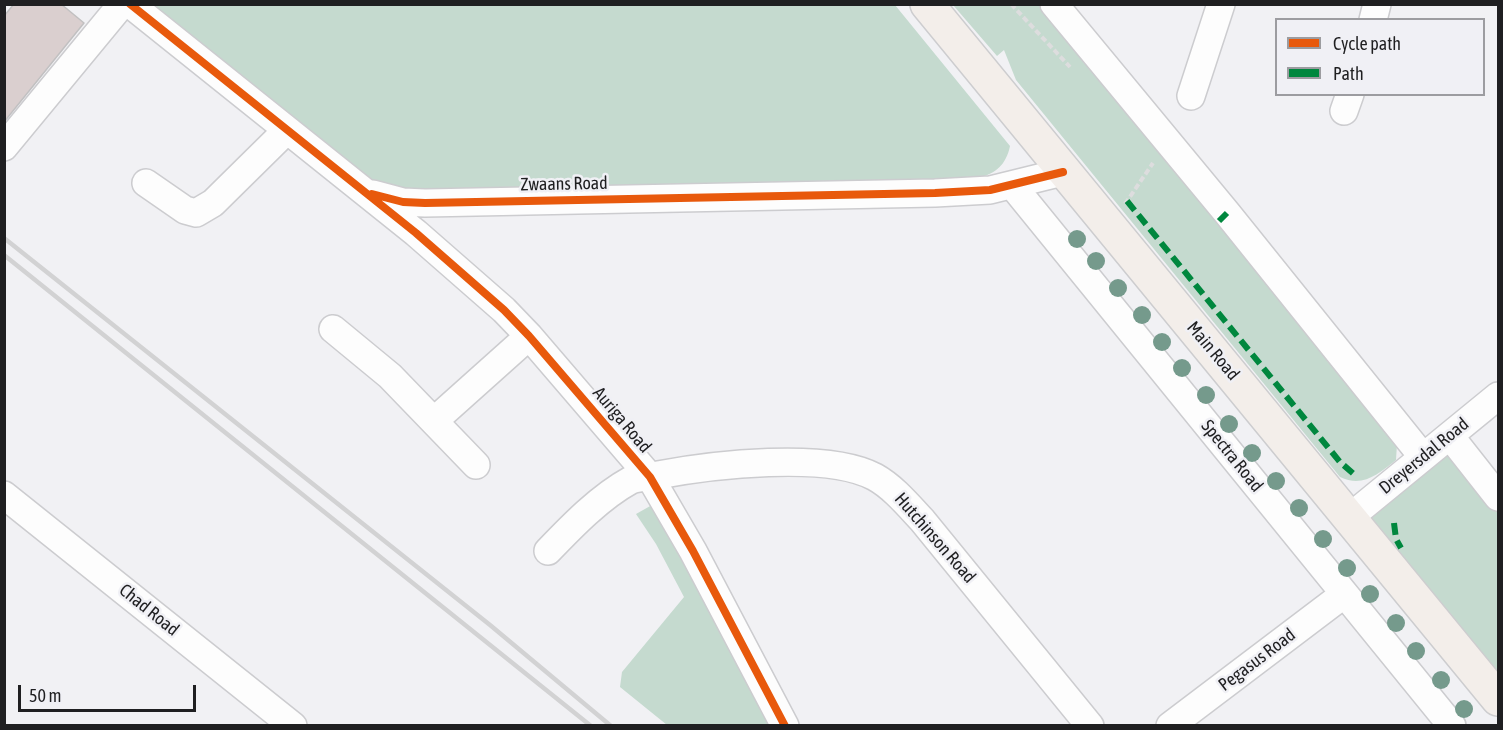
<!DOCTYPE html>
<html>
<head>
<meta charset="utf-8">
<style>
	body { margin:0 }
	#map { position:relative; width:1503px; height:730px; overflow:hidden; background:#f1f1f4; font-family:"Asap Condensed",sans-serif }
	canvas { display:block }
	.frame { position:absolute; inset:0; border:6px solid #1f1f21; pointer-events:none }
	.legend { position:absolute; left:1275px; top:18px; width:210px; height:78px; box-sizing:border-box; background:#f0f0f5; border:2px solid #9c9ca0; margin:0; padding:8px 10px; list-style:none; font-size:18px; color:#1f1f21 }
	.legend li { display:flex; align-items:center; gap:12px; height:30px }
	.legend b { width:30px; border:2px solid #9c9ca0 }
	.scale { position:absolute; left:18px; top:685px; width:178px; height:27px; box-sizing:border-box; border:3px solid #1f1f21; border-top:0; padding-left:8px; font-size:18px; line-height:21px; white-space:nowrap; color:#1f1f21; -webkit-text-stroke:4px #f0f0f5; paint-order:stroke }
</style>
</head>
<body>
<div id="map">
<canvas width="1503" height="730"></canvas>
<div class="frame"></div>
<ul class="legend">
<li><b style="height:8px;background:#e8590c"></b>Cycle path</li>
<li><b style="height:8px;background:#00873e"></b>Path</li>
</ul>
<div class="scale">50 m</div>
</div>
<script>
const ctx = document.querySelector('canvas').getContext('2d');
ctx.lineJoin = 'round';
function fillPath(path, color) {
  ctx.fillStyle = color;
  ctx.fill(path, 'evenodd');
}
function trace(path, color, width, dash) {
  ctx.strokeStyle = color;
  ctx.lineWidth = width;
  ctx.lineCap = dash ? 'butt' : 'round';
  ctx.setLineDash(dash || []);
  ctx.stroke(path);
}
function drawText(font, color, halo, rows, align = 'center') {
  ctx.font = font + ' "Asap Condensed",sans-serif';
  ctx.lineWidth = 5;
  ctx.setLineDash([]);
  ctx.textBaseline = 'middle';
  ctx.strokeStyle = halo;
  ctx.fillStyle = color;
  for (const [text, x, y, turn = 0] of rows) {
    ctx.save();
    ctx.translate(x, y);
    ctx.rotate((+turn || 0) * Math.PI / 180);
    ctx.textAlign = isNaN(turn) ? turn : align;
    if (halo) ctx.strokeText(text, 0, 0);
    ctx.fillText(text, 0, 0);
    ctx.restore();
  }
}
const green = new Path2D(`
	M148,5H895L1010,146C1006,165 996,173 979,178L408,190L382,185L362,177Z
	M953,5H1040L1397,444L1396,460C1378,474 1363,488 1340,477L1016,80L1004,50L997,56Z
	M1450,436L1498,497V698L1350,517Z
	M652,505L667,528L770,725H667L620,687L622,672L684,597L656,544L636,514Z`);
const building = new Path2D(`
	M14,4H61L84,23L4,122V16Z`);
const path = new Path2D(`
	M1011,4L1070,67
	M1125,204L1153,163`);
const minor = new Path2D(`
	M130,4L416,233L504,310L529,336L650,477L693,551L785,726
	M1054,4L1227,213L1423,457
	M1373,20L1377,4
	M1191,96L1221,4
	M1344,111L1350,94
	M4,147L122,4
	M146,183L185,210L196,213L213,203L287,130
	M1013,186L1452,726
	M373,194L403,202L425,203L935,193L990,190L1063,172
	M333,329L390,376L476,465
	M434,421L529,336
	M1450,436L1498,497
	M4,495L293,726
	M1350,517L1498,396
	M548,551C572,526 600,497 631,480C639,477 650,477 658,475C711,465 827,451 875,477C893,487 908,505 922,520L1090,726
	M1170,726L1343,595`);
const major = new Path2D(`
	M927,4L1498,699`);
const rail = new Path2D(`
	M4,238L490,625L611,726
	M4,255L591,726`);
const quiet = new Path2D(`
	M1127,201L1340,462L1356,476
	M1219,221L1227,213
	M1394,523L1396,539L1401,548`);
const cycleway = new Path2D(`
	M130,4L416,233L504,310L529,336L650,477L693,551L785,726
	M372,194L403,202L425,203L935,193L990,190L1063,172`);
const trees = [
	[1077,239],
	[1096,261],
	[1118,288],
	[1142,315],
	[1162,342],
	[1182,368],
	[1206,395],
	[1229,424],
	[1252,453],
	[1276,481],
	[1299,508],
	[1323,539],
	[1347,568],
	[1370,594],
	[1396,623],
	[1416,651],
	[1441,680],
	[1464,709]
];
const streetNames = [
	["Zwaans Road",564,184,-1],
	["Main Road",1213,351,50],
	["Auriga Road",622,420,50],
	["Spectra Road",1232,456,51],
	["Dreyersdal Road",1424,456,-39],
	["Hutchinson Road",935,538,49],
	["Chad Road",149,610,39],
	["Pegasus Road",1257,660,-37]
];
fillPath(green, '#c5dacf');
fillPath(building, '#dacfcf');
trace(building, '#c1c0c1', 1.5);
trace(minor, '#cccccf', 30);
trace(major, '#cdcdcf', 36);
trace(path, '#ddddde', 4, [6, 3]);
trace(minor, '#fdfdfd', 27);
trace(major, '#f3eeea', 33);
trace(rail, '#d2d2d3', 4.5);
trace(quiet, '#00873e', 6, [12, 6]);
trace(cycleway, '#e8590c', 8);
ctx.fillStyle = '#759a8c';
for (const [x, y] of trees) {
  ctx.beginPath();
  ctx.arc(x, y, 9, 0, 2 * Math.PI);
  ctx.fill();
}
drawText('18px', '#1f1f21', '#f0f0f5', streetNames);
</script>
</body>
</html>
